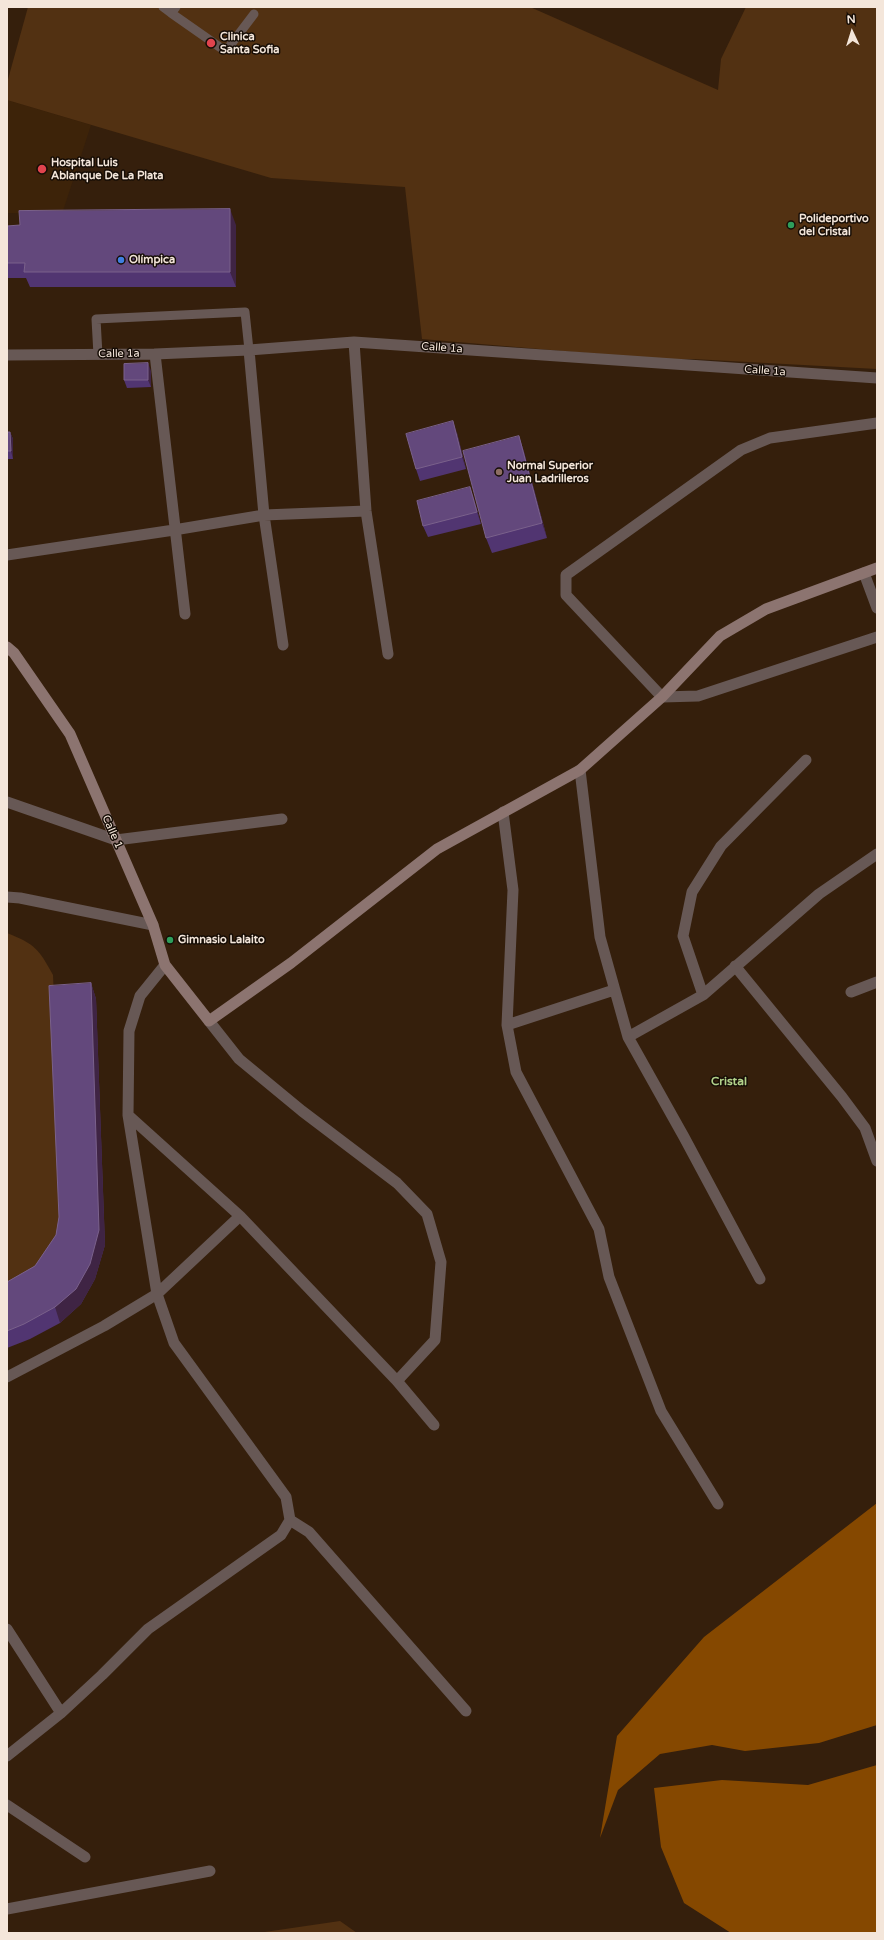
<!DOCTYPE html>
<html>
<head>
<meta charset="utf-8">
<style>
	body { margin:0 }
	#map { position:relative; width:884px; height:1940px; overflow:hidden; background:#351f0c; font-family:"Varela Round",sans-serif }
	canvas { display:block }
	.frame { position:absolute; inset:0; border:8px solid #f4e6da; pointer-events:none }
	.north { position:absolute; left:832px; top:12px; width:40px; height:40px; -webkit-text-stroke:3px #150c05; paint-order:stroke; rotate:356deg; font-size:11px; font-weight:700; line-height:16px; text-align:center; color:#f4e6da }
	.north::after { content:''; display:block; margin:auto; width:14px; height:18px; background:#f4e6da; clip-path:polygon(50% 0,100% 100%,50% 72%,0 100%) }
</style>
</head>
<body>
<div id="map">
<canvas width="884" height="1940"></canvas>
<div class="frame"></div>
<div class="north">N</div>
</div>
<script>
const ctx = document.querySelector('canvas').getContext('2d');
ctx.lineJoin = 'round';
function fillPath(path, color) {
  ctx.fillStyle = color;
  ctx.fill(path, 'evenodd');
}
function trace(path, color, width, dash) {
  ctx.strokeStyle = color;
  ctx.lineWidth = width;
  ctx.lineCap = dash ? 'butt' : 'round';
  ctx.setLineDash(dash || []);
  ctx.stroke(path);
}
function drawText(font, color, halo, rows, align = 'center') {
  ctx.font = font + ' "Varela Round",sans-serif';
  ctx.lineWidth = 3;
  ctx.setLineDash([]);
  ctx.textBaseline = 'middle';
  ctx.strokeStyle = halo;
  ctx.fillStyle = color;
  for (const [text, x, y, turn = 0] of rows) {
    ctx.save();
    ctx.translate(x, y);
    ctx.rotate((+turn || 0) * Math.PI / 180);
    ctx.textAlign = isNaN(turn) ? turn : align;
    if (halo) ctx.strokeText(text, 0, 0);
    ctx.fillText(text, 0, 0);
    ctx.restore();
  }
}
const built = new Path2D(`
	M7,100L91,125L62,214L7,213Z`);
const green = new Path2D(`
	M28,7H530L718,90L721,59L746,7H877V369L693,359H657L422,339L405,187L271,178L7,100V83Z
	M7,933C35,944 39,949 53,975L64,1232L7,1299Z
	M340,1921L357,1933H258Z`);
const forest = new Path2D(`
	M877,1503V1725L819,1743L745,1751L712,1745L660,1754L618,1790L600,1838L617,1736L704,1637Z
	M877,1765V1933H731L684,1903L661,1847L654,1788L722,1780L808,1785Z`);
const service = new Path2D(`
	M163,7L171,13L176,7
	M171,13L221,48L226,49L229,47L254,14
	M98,355L96,319L245,312L249,350`);
const minor = new Path2D(`
	M354,342L366,511L388,654
	M249,350L264,515L283,645
	M155,354L185,614
	M7,355L155,354L249,350L354,342L877,378
	M877,423L770,438L741,450L566,575V595L662,697L698,696L877,637
	M7,555L174,530L264,515L366,511
	M864,573L877,608
	M580,770L600,937L628,1037L684,1137L760,1279
	M7,802L116,840L282,819
	M503,812L513,890L507,1025L516,1072L599,1229L609,1277L661,1411L718,1504
	M7,897L20,898L153,925
	M735,966L842,1097L865,1128L877,1161
	M851,992L877,982
	M703,995L683,936L692,892L721,846L806,760
	M209,1021L239,1059L302,1111L397,1183L427,1214L441,1262L435,1340L397,1381
	M507,1025L614,990
	M628,1037L703,995L819,894L877,854
	M128,1115L240,1216L397,1381L434,1425
	M7,1377L104,1326L157,1294L240,1216
	M290,1520L309,1532L466,1711
	M7,1629L61,1713
	M7,1756L61,1713L102,1675L148,1629L281,1535L290,1520L286,1497L174,1343L157,1294L128,1115L129,1031L140,996L165,965
	M7,1805L85,1857
	M7,1909L210,1871`);
const secondary = new Path2D(`
	M7,647L14,653L70,734L153,925L165,965L209,1021L291,963L437,849L580,770L662,697L720,636L766,609L877,568`);
const wall = new Path2D(`
	M236,225V287H30L26,278H7V226Z
	M151,371V387L127,388L124,380Z
	M7,432H10L13,439V459H7Z
	M457,433L466,469L420,481L416,469Z
	M519,436L524,452L547,538L492,553L486,538Z
	M470,487L474,499L481,524L428,537L423,526Z
	M91,983L96,999L105,1245L95,1279L81,1304L60,1323L30,1339L7,1348V1282L35,1266L56,1235L59,1217Z`);
const shadedWall = new Path2D(`
	M230,209L236,225V287L230,272Z
	M148,363L151,371V387L148,380Z
	M453,421L457,433L466,469L462,457Z
	M10,432L13,439V459L11,451Z
	M519,436L524,452L547,538L542,523Z
	M470,487L474,499L481,524L477,512Z
	M91,983L96,999L105,1245L95,1279L81,1304L60,1323L55,1307Z`);
const building = new Path2D(`
	M230,209V272H24L25,263H7V226L20,225L19,211Z
	M148,363V380H124V364Z
	M453,421L462,457L416,469L406,434Z
	M7,432H10L11,451H7Z
	M519,436L542,523L486,538L463,451Z
	M470,487L477,512L423,526L417,501Z
	M91,983L99,1230L90,1264L76,1289L55,1307L24,1324L7,1331V1282L35,1266L56,1235L59,1217L49,986Z`);
const markers = [
	[211,43,5,"#e0444e"],
	[42,169,5,"#e0444e"],
	[791,225,4,"#2e9e5b"],
	[121,260,4,"#3f7fe0"],
	[499,472,4,"#8d6e63"],
	[170,940,4,"#2e9e5b"]
];
const poiNames = [
	["Clinica",220,37],
	["Santa Sofia",220,50],
	["Hospital Luis",51,163],
	["Ablanque De La Plata",51,176],
	["Polideportivo",799,219],
	["del Cristal",799,232],
	["Olímpica",129,260],
	["Normal Superior",507,466],
	["Juan Ladrilleros",507,479],
	["Gimnasio Lalaito",178,940]
];
const streetNames = [
	["Calle 1a",442,348,4],
	["Calle 1a",119,354,-1],
	["Calle 1a",765,371,4],
	["Calle 1",112,832,66]
];
const neighbourhoodNames = [
	["Cristal",729,1082]
];
fillPath(built, '#3d2309');
fillPath(green, '#523112');
fillPath(forest, '#854800');
trace(service, '#675855', 9);
trace(minor, '#675855', 11);
trace(secondary, '#8c7470', 11);
fillPath(wall, '#513571');
fillPath(shadedWall, '#3f2444');
fillPath(building, '#63487c');
trace(building, '#7a618b', 1);
for (const [x, y, r, color] of markers) {
  const dot = new Path2D();
  dot.arc(x, y, r, 0, 2 * Math.PI);
  ctx.fillStyle = color;
  ctx.fill(dot);
  trace(dot, '#150c05', 1.5);
}
drawText('bold 11px', '#f4e6da', '#150c05', poiNames, 'left');
drawText('11px', '#f4e6da', '#150c05', streetNames);
drawText('bold 12px', '#b2d18a', '#150c05', neighbourhoodNames);
</script>
</body>
</html>
